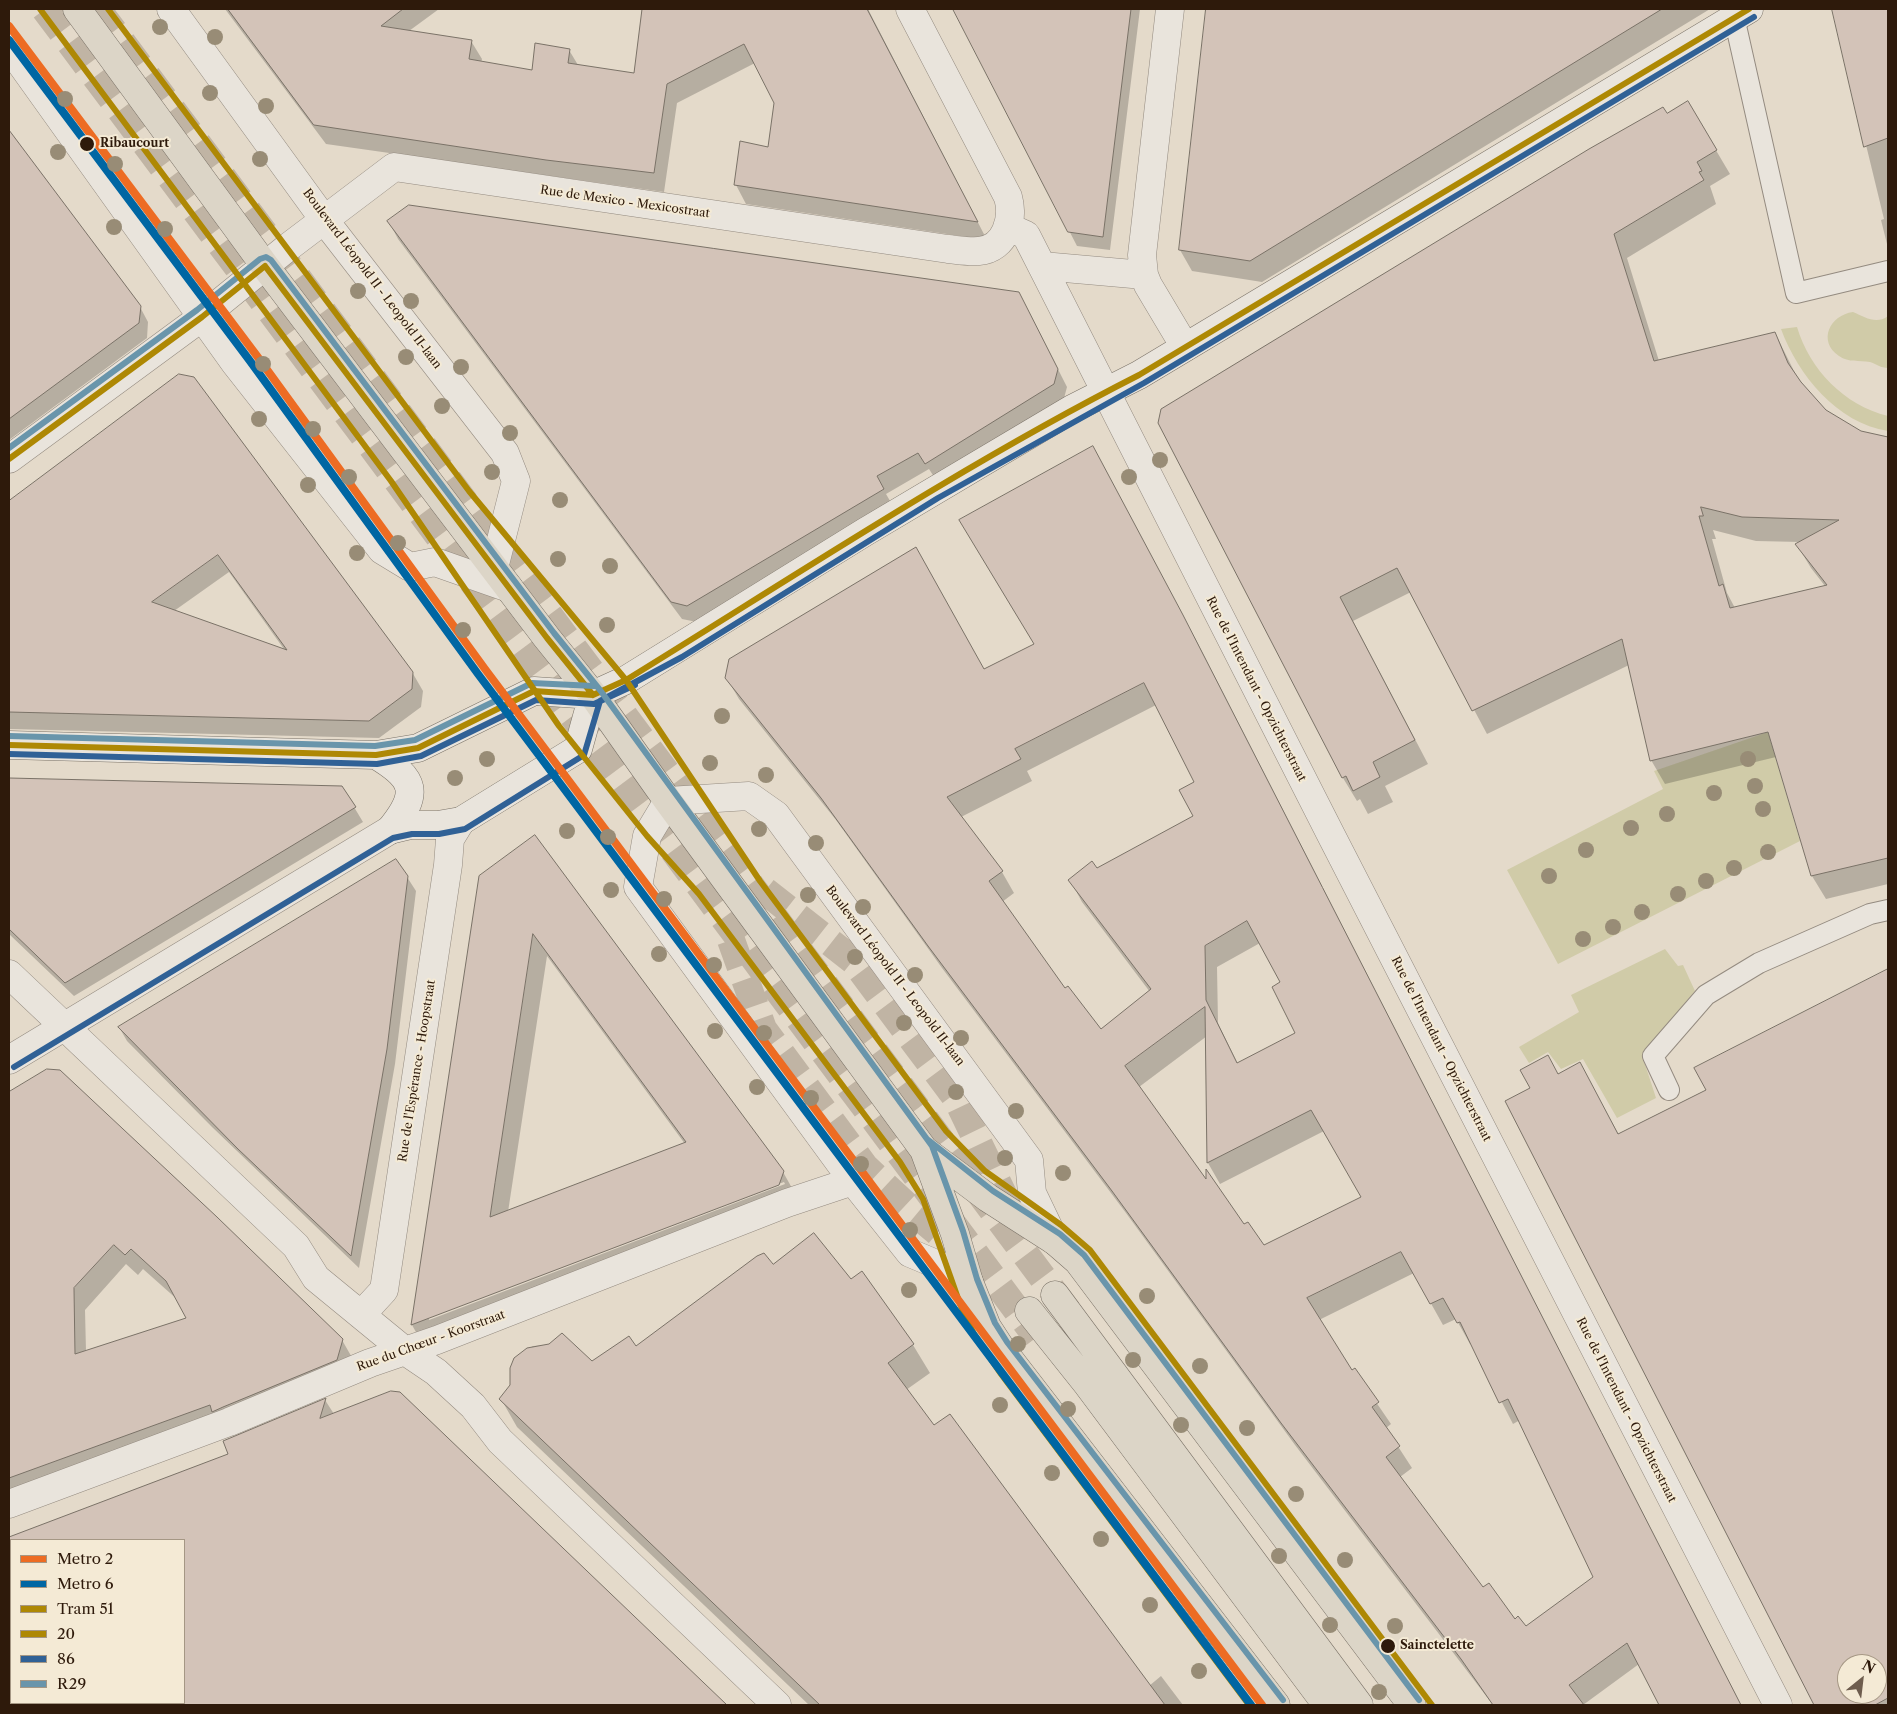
<!DOCTYPE html>
<html>
<head>
<meta charset="utf-8">
<style>
	body { margin:0 }
	#map { position:relative; width:1897px; height:1714px; overflow:hidden; background:#e4daca; font-family:"Libre Caslon Text",serif }
	canvas { display:block }
	.frame { position:absolute; inset:0; border:10px solid #2e1a0b; pointer-events:none }
	.legend { position:absolute; left:10px; top:1539px; width:175px; height:165px; box-sizing:border-box; background:#f4ead5; border:1px solid #a59784; margin:0; padding:6px 9px; list-style:none; font-size:15px; color:#2e1a0b }
	.legend li { display:flex; align-items:center; gap:10px; height:25px }
	.legend b { width:25px; border:1px solid #a59784 }
	.north { position:absolute; left:1837px; top:1654px; width:50px; height:50px; box-sizing:border-box; background:#f4ead5; border:1px solid #a59784; border-radius:50%; rotate:29deg; font-size:14px; font-weight:700; line-height:20px; text-align:center; color:#2e1a0b }
	.north::after { content:''; display:block; margin:auto; width:18px; height:22px; background:#6e5d4e; clip-path:polygon(50% 0,100% 100%,50% 72%,0 100%) }
</style>
</head>
<body>
<div id="map">
<canvas width="1897" height="1714"></canvas>
<div class="frame"></div>
<ul class="legend">
<li><b style="height:6px;background:#ed6c23"></b>Metro 2</li>
<li><b style="height:6px;background:#0066a3"></b>Metro 6</li>
<li><b style="height:6px;background:#ae8804"></b>Tram 51</li>
<li><b style="height:6px;background:#ae8804"></b>20</li>
<li><b style="height:6px;background:#306196"></b>86</li>
<li><b style="height:6px;background:#6995ab"></b>R29</li>
</ul>
<div class="north">N</div>
</div>
<script>
const ctx = document.querySelector('canvas').getContext('2d');
ctx.lineJoin = 'round';
function fillPath(path, color) {
  ctx.fillStyle = color;
  ctx.fill(path, 'evenodd');
}
function trace(path, color, width, dash) {
  ctx.strokeStyle = color;
  ctx.lineWidth = width;
  ctx.lineCap = dash ? 'butt' : 'round';
  ctx.setLineDash(dash || []);
  ctx.stroke(path);
}
function drawText(font, color, halo, rows, align = 'center') {
  ctx.font = font + ' "Libre Caslon Text",serif';
  ctx.lineWidth = 4;
  ctx.setLineDash([]);
  ctx.textBaseline = 'middle';
  ctx.strokeStyle = halo;
  ctx.fillStyle = color;
  for (const [text, x, y, turn = 0] of rows) {
    ctx.save();
    ctx.translate(x, y);
    ctx.rotate((+turn || 0) * Math.PI / 180);
    ctx.textAlign = isNaN(turn) ? turn : align;
    if (halo) ctx.strokeText(text, 0, 0);
    ctx.fillText(text, 0, 0);
    ctx.restore();
  }
}
const green = new Path2D(`
	M1853,312C1865,317 1876,325 1888,316V368C1881,368 1876,364 1870,362C1859,360 1849,363 1839,356C1817,341 1830,315 1853,312Z
	M1797,327C1810,370 1844,405 1888,416V431C1837,423 1798,375 1781,329Z
	M1768,732L1800,841L1558,964L1507,870L1663,789L1654,771Z
	M1665,949L1678,966L1683,965L1695,991L1642,1055L1656,1098L1617,1118L1583,1059L1561,1069L1548,1052L1529,1063L1519,1047L1579,1012L1571,995Z`);
const shadow = new Path2D(`
	M225,9H439L409,31L471,41L482,59L481,63L533,71L569,50L578,65L635,74L643,10L646,9H868L987,240L746,204L736,185L769,148L776,103L755,63L677,103L664,192L326,144Z
	M955,9H1140L1110,250L1077,246Z
	M1209,9H1710L1262,282L1192,271L1180,250Z
	M1833,9H1888V248L1881,220L1884,219Z
	M1688,103L1730,174L1710,186L1716,204L1627,258L1659,361L1775,333L1797,377L1812,398L1837,420L1861,432L1888,437V884L1826,899L1812,876L1776,757L1665,784L1651,760L1629,665L1487,734L1411,592L1353,621L1428,764L1385,786L1393,802L1368,814L1360,799L1357,801L1343,778L1159,423ZM1713,530L1756,541L1801,542L1797,545L1811,568L1825,586L1735,608L1727,593L1712,539H1716Z
	M9,132L140,307L148,322L147,338L9,440Z
	M389,222L1028,310L1067,387L1063,402L936,480L929,469L886,494L893,506L697,622L682,619L398,239Z
	M179,376L412,672L423,691L421,707L379,738L9,729V503ZM229,572L286,652L174,611Z
	M1195,638L1741,1705H1660L1639,1664L1583,1705H1493L1295,1445L1126,1213L942,968L836,820L739,699L726,677L984,670ZM1156,705L1196,783L1195,816L1097,869L1070,880L1082,902L1150,992L1100,1031L1065,990L1002,902L1014,893L1002,872L961,817L1032,781L1027,771ZM1260,943L1282,982L1297,1033L1238,1064L1218,1023L1217,967ZM1207,1036L1208,1163L1220,1184L1324,1131L1362,1197L1264,1247L1208,1183L1139,1087ZM1414,1273L1443,1325L1456,1319L1470,1344H1472L1513,1424L1520,1420L1595,1577L1525,1628L1483,1588L1400,1477L1412,1468L1386,1428L1391,1424L1354,1370L1351,1372L1319,1320Z
	M9,779L342,787L363,822L74,996L9,934Z
	M480,876L783,1172L797,1197L426,1350L412,1325ZM547,956L685,1144L508,1212ZM784,1182L785,1184L429,1320V1317Z
	M407,877L416,891L395,1064L359,1268L212,1127L127,1041L119,1027Z
	M1888,980V1705H1815L1506,1101L1580,1064L1619,1135L1707,1091ZM1847,1664H1877V1694H1847Z
	M48,1070L342,1340L354,1361L9,1504V1093ZM126,1264L138,1275L143,1269L179,1301L188,1318L86,1351L85,1310Z
	M772,1266L851,1280L862,1273L913,1345L930,1373L906,1390L934,1427L1149,1686L1161,1676L1183,1705H809L517,1427L501,1399L511,1385L520,1354L533,1346L550,1345L592,1363L636,1348Z
	M400,1393L725,1705H9V1538L230,1455L325,1400L334,1414ZM11,1540H184V1703H11Z`);
const building = new Path2D(`
	M228,9H403L381,26L472,40L469,59L532,70L535,43L570,49L568,63L634,73L642,9H867L978,222L734,185L740,141L768,147L774,103L744,44L667,84L654,173L546,160L314,125Z
	M953,9H1131L1103,237L1068,232Z
	M1206,9H1662L1250,261L1179,250Z
	M1832,9H1888V138L1864,147Z
	M1688,101L1717,150L1697,162L1702,171L1699,172L1704,180L1614,234L1654,361L1775,332L1788,363L1801,382L1826,410L1861,431L1888,437V858L1811,876L1768,732L1650,761L1622,639L1472,711L1397,568L1340,597L1415,740L1373,762L1380,777L1353,791L1346,776L1342,778L1158,423L1161,409L1589,149L1663,107L1667,113ZM1701,507L1742,517L1839,520L1795,544L1827,585L1730,608L1723,584L1719,586L1699,516H1703Z
	M9,130L141,306L139,323L9,419Z
	M409,205L1019,292L1058,369L1054,384L925,464L918,453L877,476L884,489L687,606L671,602L387,221Z
	M179,374L194,377L413,672L412,689L369,721L9,712V501ZM218,555L287,650L152,602Z
	M1093,446L1183,615L1741,1705H1659L1627,1643L1569,1685L1584,1705H1493L1461,1659L1281,1423L1112,1191L928,946L821,798L725,678L729,659L916,547L984,669L1034,644L959,520ZM1144,683L1194,782L1179,790L1193,816L1097,868L1092,861L1068,880L1151,989L1101,1029L1068,986L1065,988L989,881L1003,871L947,797L1021,759L1015,749ZM1247,921L1280,982L1272,987L1295,1033L1237,1063L1206,1000L1205,946ZM1205,1007L1207,1163L1311,1110L1361,1197L1264,1245L1248,1222L1244,1224L1206,1169V1179L1125,1066ZM1401,1252L1430,1304L1443,1298L1457,1323L1460,1322L1499,1403L1508,1399L1593,1577L1526,1626L1518,1616L1515,1619L1489,1583L1483,1587L1386,1457L1400,1446L1372,1407L1379,1402L1355,1368L1352,1370L1307,1298Z
	M9,778L342,786L356,807L65,983L9,929Z
	M535,835L784,1171L779,1185L411,1325L479,876ZM533,934L686,1142L490,1217L495,1183Z
	M396,859L408,876L387,1049L351,1256L238,1149L118,1027Z
	M1888,969V1698L1875,1705H1814L1505,1101L1530,1088L1520,1070L1548,1055L1558,1074L1580,1062L1618,1134L1706,1090L1694,1068ZM1847,1664H1877V1694H1847Z
	M47,1069L60,1070L217,1217L343,1339L337,1360L223,1407L212,1412L210,1405L9,1478V1092ZM114,1245L125,1255L131,1249L166,1281L186,1318L75,1354L74,1288Z
	M814,1233L851,1279L862,1271L914,1344L888,1363L934,1425L950,1414L1165,1705H820L499,1399L510,1385V1368L514,1358L527,1348L549,1344L562,1333L592,1361L629,1336L636,1346L757,1256L764,1253L773,1264Z
	M391,1391L400,1392L727,1705H184V1540H9V1537L228,1454L223,1441L326,1398L320,1418Z`);
const highwayTunnel = new Path2D(`
	M45,9L1037,1337
	M97,9L1070,1314
	M765,891L854,961L957,1099L1014,1217
	M731,940L763,1029L865,1167L910,1209L959,1250`);
const lane = new Path2D(`
	M1734,17L1796,293L1888,271
	M1669,1090L1653,1056L1706,995L1759,963L1870,914L1888,910`);
const street = new Path2D(`
	M171,9L325,221L505,453L516,481L494,568
	M1170,9L1142,255L1144,275L1148,285L1185,347
	M9,47L235,363L382,550L410,567L435,562L509,588
	M1008,227L1026,235L1331,835L1778,1705
	M1042,266L1144,275
	M9,459L202,317L287,248L394,167L948,249C958,250 969,252 979,251C1006,249 1014,218 1008,197L910,9
	M9,974L296,1246L316,1278L405,1351L436,1372L473,1406L500,1441L777,1705
	M9,1060L390,830
	M969,1282L948,1269L910,1253L853,1181L638,887L647,836L668,801L749,796L776,815L1029,1160L1032,1193L1055,1241
	M361,1315L384,1290L448,865L450,839L461,821
	M9,1504L229,1422L370,1363L437,1340L787,1203L853,1181`);
const secondary = new Path2D(`
	M9,745L376,755L418,748L534,691L593,695L626,680L865,532L1072,409L1139,375L1749,9
	M376,755C416,779 420,793 390,830
	M390,830L411,825H438L461,821L578,749L593,695`);
const primary = new Path2D(`
	M77,9L265,266L547,638L593,695L668,801L924,1150L955,1234L969,1282L987,1327L1000,1347L1276,1705
	M924,1150L988,1198L1055,1241L1078,1261L1412,1705`);
const highway = new Path2D(`
	M1055,1295L1359,1705
	M1029,1311L1088,1385L1327,1705`);
const bus1 = new Path2D(`
	M9,459L202,317L265,266L547,638L593,695
	M9,745L376,755L418,748L534,691L593,695L626,680C795,576 962,465 1139,375L1749,9`);
const bus2 = new Path2D(`
	M9,754L377,764L421,756L536,700L594,704L635,685
	M14,1067L393,838L412,834H439L465,829L584,755L600,701L682,657L938,498L1144,383L1754,17`);
const bus3 = new Path2D(`
	M9,448L197,310L260,259L266,257L271,260L554,633L600,690L932,1146L963,1231L977,1279L995,1323L1007,1342L1283,1700
	M9,736L375,746L415,740L532,683L594,686
	M927,1139L993,1191L1060,1234L1084,1255L1419,1700`);
const tram1 = new Path2D(`
	M40,9L391,481L559,726L647,836L699,894L900,1162L923,1199L960,1304L974,1334L1001,1374L1249,1705
	M108,9L469,491L626,680L760,881L946,1131L985,1171L1061,1225L1090,1250L1432,1705`);
const metro1 = new Path2D(`
	M9,26L257,356L485,669L1262,1705`);
const metro2 = new Path2D(`
	M9,40L250,361L478,674L1251,1705`);
const trees = [
	[160,27],
	[215,37],
	[210,93],
	[65,99],
	[266,106],
	[58,152],
	[260,159],
	[115,164],
	[114,227],
	[165,229],
	[358,291],
	[411,301],
	[406,357],
	[263,364],
	[461,367],
	[442,406],
	[259,419],
	[313,429],
	[510,433],
	[1160,460],
	[492,472],
	[349,477],
	[1129,477],
	[308,485],
	[560,500],
	[398,543],
	[357,553],
	[558,559],
	[610,566],
	[607,625],
	[463,630],
	[722,716],
	[487,759],
	[1748,759],
	[710,763],
	[766,775],
	[455,778],
	[1755,786],
	[1714,793],
	[1763,809],
	[1667,814],
	[1631,828],
	[759,829],
	[567,831],
	[608,837],
	[816,843],
	[1586,850],
	[1768,852],
	[1734,868],
	[1549,876],
	[1706,881],
	[611,890],
	[1678,894],
	[808,895],
	[664,899],
	[863,907],
	[1642,912],
	[1613,927],
	[1583,939],
	[659,954],
	[855,957],
	[714,965],
	[915,975],
	[904,1023],
	[715,1031],
	[764,1033],
	[961,1038],
	[757,1087],
	[956,1092],
	[811,1098],
	[1016,1111],
	[1005,1158],
	[861,1164],
	[1063,1173],
	[910,1230],
	[909,1290],
	[1147,1296],
	[1018,1344],
	[1133,1360],
	[1200,1366],
	[1000,1405],
	[1068,1409],
	[1181,1425],
	[1247,1428],
	[1052,1473],
	[1296,1494],
	[1101,1539],
	[1279,1556],
	[1345,1560],
	[1150,1605],
	[1330,1625],
	[1395,1626],
	[1199,1671],
	[1379,1692]
];
const markers = [
	[87,144,8,"#2e1a0b"],
	[1388,1646,8,"#2e1a0b"]
];
const stopNames = [
	["Ribaucourt",100,144],
	["Sainctelette",1400,1646]
];
const streetNames = [
	["Rue de Mexico - Mexicostraat",625,202,8],
	["Boulevard Léopold II - Leopold II-laan",372,279,53],
	["Rue de l'Intendant - Opzichterstraat",1256,689,63],
	["Boulevard Léopold II - Leopold II-laan",895,976,53],
	["Rue de l'Intendant - Opzichterstraat",1441,1049,63],
	["Rue de l'Espérance - Hoopstraat",417,1071,-81],
	["Rue du Chœur - Koorstraat",431,1341,-20],
	["Rue de l'Intendant - Opzichterstraat",1626,1410,63]
];
fillPath(green, '#d0cba8');
fillPath(shadow, '#0003');
fillPath(building, '#d3c3b8');
trace(building, '#7a7267', 1);
trace(highwayTunnel, '#c0b4a4', 28, [28, 14]);
trace(lane, '#948b80', 22);
trace(street, '#948b80', 29);
trace(secondary, '#7a7267', 29);
trace(primary, '#7a7267', 29);
trace(highway, '#7a7267', 29);
trace(lane, '#e9e4dc', 20);
trace(street, '#e9e4dc', 28);
trace(secondary, '#e9e4dc', 28);
trace(primary, '#dcd5c7', 28);
trace(highway, '#dcd5c7', 28);
trace(bus1, '#ae8804', 6);
trace(bus2, '#306196', 6);
trace(bus3, '#6995ab', 6);
trace(tram1, '#ae8804', 6);
trace(metro1, '#ed6c23', 8);
trace(metro2, '#0066a3', 8);
ctx.fillStyle = '#988c76';
for (const [x, y] of trees) {
  ctx.beginPath();
  ctx.arc(x, y, 8, 0, 2 * Math.PI);
  ctx.fill();
}
for (const [x, y, r, color] of markers) {
  const dot = new Path2D();
  dot.arc(x, y, r, 0, 2 * Math.PI);
  ctx.fillStyle = color;
  ctx.fill(dot);
  trace(dot, '#f4ead5', 2);
}
drawText('bold 12px', '#2e1a0b', '#f4ead5', stopNames, 'left');
drawText('12px', '#2e1a0b', '#f4ead5', streetNames);
</script>
</body>
</html>
